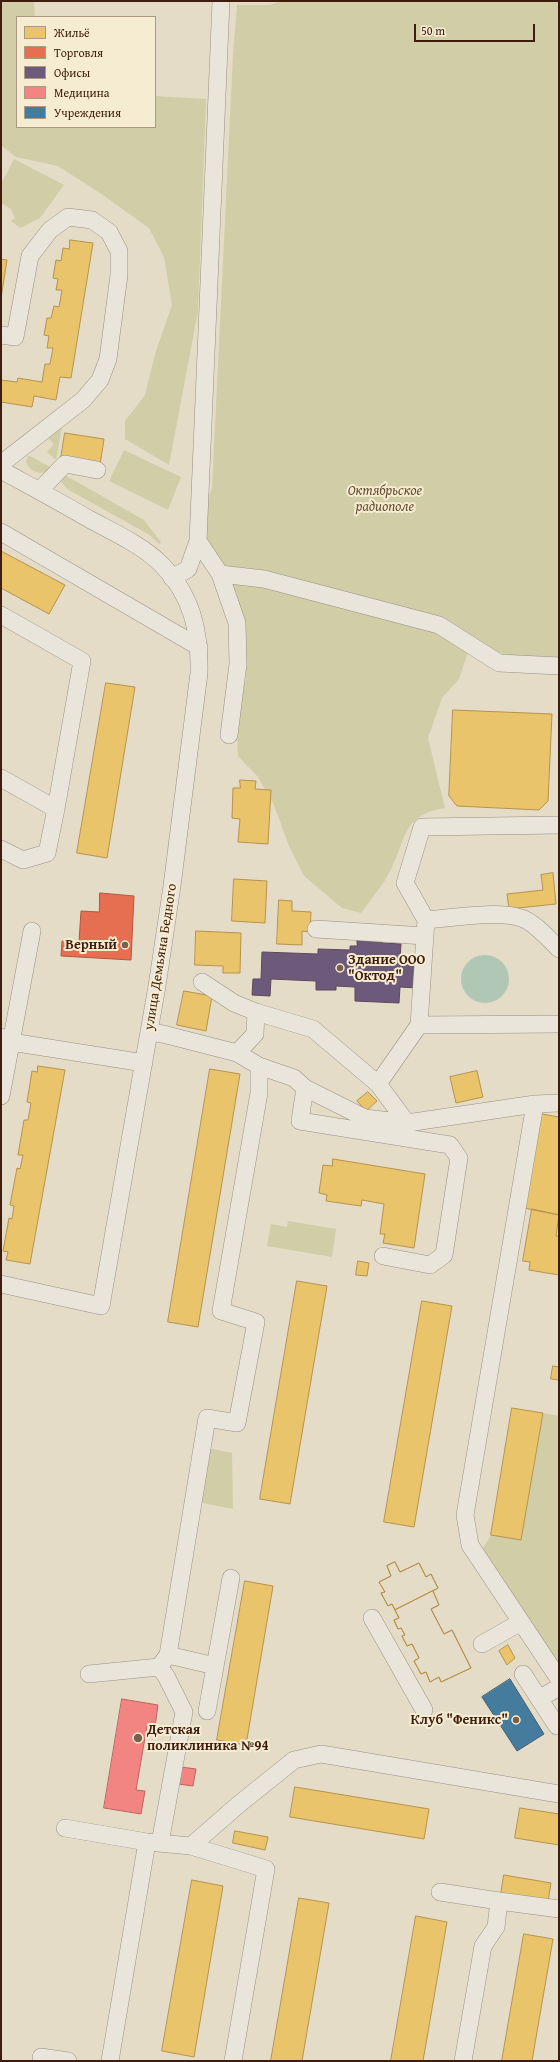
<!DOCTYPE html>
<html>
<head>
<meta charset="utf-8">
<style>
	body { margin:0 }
	#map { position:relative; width:560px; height:2062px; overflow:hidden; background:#e4dcc7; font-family:"Gentium Book Plus",serif }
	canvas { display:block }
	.frame { position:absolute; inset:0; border:2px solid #3e1d0e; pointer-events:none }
	.legend { position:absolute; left:16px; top:16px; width:140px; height:112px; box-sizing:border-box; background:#f6ecd2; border:1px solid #ac9984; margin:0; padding:5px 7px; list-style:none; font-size:12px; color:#3e1d0e }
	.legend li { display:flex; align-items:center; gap:8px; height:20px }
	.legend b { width:20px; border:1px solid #ac9984 }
	.scale { position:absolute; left:414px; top:24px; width:121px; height:18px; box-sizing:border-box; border:2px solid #3e1d0e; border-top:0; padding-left:5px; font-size:12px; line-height:14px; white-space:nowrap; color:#3e1d0e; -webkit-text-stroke:3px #f6ecd2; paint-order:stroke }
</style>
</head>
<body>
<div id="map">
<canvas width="560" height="2062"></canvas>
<div class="frame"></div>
<ul class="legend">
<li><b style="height:11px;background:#e9c46a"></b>Жильё</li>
<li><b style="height:11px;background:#e76f51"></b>Торговля</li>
<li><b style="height:11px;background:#6d597a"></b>Офисы</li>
<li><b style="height:11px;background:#f28482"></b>Медицина</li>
<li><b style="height:11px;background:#457b9d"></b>Учреждения</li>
</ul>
<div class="scale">50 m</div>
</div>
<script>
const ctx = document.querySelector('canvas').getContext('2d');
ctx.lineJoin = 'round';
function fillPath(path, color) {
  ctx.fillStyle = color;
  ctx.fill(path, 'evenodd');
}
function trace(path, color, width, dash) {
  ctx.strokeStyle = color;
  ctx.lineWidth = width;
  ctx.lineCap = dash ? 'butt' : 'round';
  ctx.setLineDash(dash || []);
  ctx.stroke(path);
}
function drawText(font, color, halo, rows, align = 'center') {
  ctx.font = font + ' "Gentium Book Plus",serif';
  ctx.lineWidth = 4;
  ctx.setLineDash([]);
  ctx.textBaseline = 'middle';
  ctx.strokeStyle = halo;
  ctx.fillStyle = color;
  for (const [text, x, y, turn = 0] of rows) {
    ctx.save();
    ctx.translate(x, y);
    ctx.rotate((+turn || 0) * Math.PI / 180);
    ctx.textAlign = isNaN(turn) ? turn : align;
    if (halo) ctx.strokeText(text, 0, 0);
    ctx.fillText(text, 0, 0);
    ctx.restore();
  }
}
const green = new Path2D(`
	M1,1H34L35,17H17V127H155V96L206,99L198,311L169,465L125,439V421L145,395L155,354L172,305L164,257L149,228L100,193L58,166L16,157L1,145Z
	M281,1H559V671L479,646L467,655L459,679L442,698L428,738L445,808C399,815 407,843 388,875C381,888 370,900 361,913L342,908L304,876L289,846L274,805L258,777L238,756L237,727L246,677L243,631L236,592L207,568L189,546L212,488L233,55L237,5H270Z
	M14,159L64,185L40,218L20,228L11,221L15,218L11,209L1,203V184Z
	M65,425L62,427L56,460L47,452L54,444L47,437Z
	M124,450L181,477L168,510L109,481Z
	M28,455L52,468C44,476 31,474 26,462Z
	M63,474L144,520L161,542L159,544L148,534L67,489L61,481Z
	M288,1221L336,1229L332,1257L267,1246L271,1224L287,1227Z
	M543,1413L559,1416V1679L470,1545L483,1548L491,1535L521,1540Z
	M208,1448L232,1453L233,1509L198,1502Z`);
const water = new Path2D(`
	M461 979a24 24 0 1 1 48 0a24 24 0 1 1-48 0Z`);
const homes = new Path2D(`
	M70,240L93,243L71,378L60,377L56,400L34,396L32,407L1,402V380L17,382L18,378L42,382L45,364H50L53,348H47L49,336L44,335L47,318H51L54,306L59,307L62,290H56L58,279L53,278L56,260L61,261L63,248L69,249Z
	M1,259L7,260L1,298Z
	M65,433L104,439L100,465L61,458Z
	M1,551L65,585L49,614L1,588Z
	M106,683L135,687L107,858L77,853Z
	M453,710L552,714L548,801L539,810L457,806L449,796Z
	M240,780L256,781L255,789L271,790L268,844L238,842L240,819L232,818L233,788H240Z
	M553,873L556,904L509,909L507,894L543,890L541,875Z
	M234,879L267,881L265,923L232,921Z
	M279,900L292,901V911L311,912L310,932L302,931V945L277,944Z
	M196,931L241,933L240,973H223V966L195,965Z
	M184,991L212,996L206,1031L177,1025Z
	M38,1066L65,1070L30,1264L6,1260L8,1252L3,1251L9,1218L12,1219L14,1206L10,1205L17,1168L20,1169L23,1155H18L24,1120H28L31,1103L27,1102L32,1071L37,1072Z
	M210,1069L240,1074L198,1327L168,1322Z
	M477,1071L483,1097L456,1103L450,1077Z
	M368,1092L377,1101L366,1111L357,1101Z
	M536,1113L559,1117V1215L519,1207Z
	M333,1159L425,1174L414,1248L383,1243L385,1234H380L384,1204L362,1200L361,1206L326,1201L327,1195L319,1193L323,1165L332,1166Z
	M532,1209L559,1215L556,1236H559V1275L529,1270L530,1262L523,1261Z
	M358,1261L369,1263L367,1276L356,1275Z
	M297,1281L327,1286L290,1504L260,1499Z
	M422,1301L452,1306L414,1527L384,1522Z
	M553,1366L559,1367V1380L551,1379Z
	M512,1408L543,1413L521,1540L491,1535Z
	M395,1562L400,1572L419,1563L426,1577L431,1574L438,1588L433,1591L439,1605L431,1609L444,1634L452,1630L471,1668L441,1682L439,1677L430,1682L426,1672L421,1674L414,1661L419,1658L412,1644L407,1646L402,1636L405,1635L401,1628L398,1629L394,1620L399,1618L392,1604L388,1606L381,1593L385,1592L379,1582L391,1576L387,1566Z
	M395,1562L400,1572L419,1563L426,1577L431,1574L438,1588L395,1610L392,1604L388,1606L381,1593L385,1592L379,1582L391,1576L387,1566Z
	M245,1581L273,1586L246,1745L217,1740Z
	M433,1591L439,1605L431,1609L444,1634L452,1630L471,1668L441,1682L439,1677L430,1682L426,1672L421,1674L414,1661L419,1658L412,1644L407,1646L402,1636L405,1635L401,1628L398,1629L394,1620L399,1618L395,1610Z
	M508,1645L515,1658L507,1665L499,1651Z
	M295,1787L429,1809L424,1839L290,1817Z
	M520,1808L559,1814V1845L515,1838Z
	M235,1831L268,1837L265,1850L233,1843Z
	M504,1875L551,1883L548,1902L501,1894Z
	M192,1880L223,1886L194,2057L162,2051Z
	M299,1898L329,1903L302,2061H271Z
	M416,1916L447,1922L423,2061H391Z
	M524,1934L553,1939L532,2061H502Z`);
const shops = new Path2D(`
	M100,893L134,896L131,960L61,956L62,941L79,942L81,911L99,912Z`);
const offices = new Path2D(`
	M357,938L382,939V943L401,944L400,958H418L417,988L400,987L399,1003L355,1001V987L336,986V990H316V981L271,979L270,996L252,995L253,979H261L262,952L318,954V949L350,950V946H357Z`);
const health = new Path2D(`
	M122,1699L158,1705L155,1727L147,1726L136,1790L145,1791L141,1814L104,1808Z
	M181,1767L196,1769L193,1786L178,1784Z`);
const public = new Path2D(`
	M510,1679L544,1734L517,1751L482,1697Z`);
const minor = new Path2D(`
	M221,1L198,541L220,574L237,623L238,664L229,735
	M1,335L15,337L30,256L50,230L68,217L92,220L109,232L119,251V275L108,359L100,380L83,400L1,464
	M1,470C30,486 60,502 89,519C113,532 142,545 161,564C192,595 200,631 199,673L172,886L157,986L101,1306L1,1284
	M39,491L65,464L97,470
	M1,532L199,647
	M220,574L264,579L439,625L499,663L559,666
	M172,578L188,569L198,541
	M1,615L82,661L56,809L1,778
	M1,849L23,860L47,853L56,809
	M426,920C452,918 498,910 521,918C533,921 550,940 559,949
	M316,929L425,936
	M202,982L234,1003L256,1012L313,1029L378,1084L407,1123
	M419,1025L426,920L405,883L422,827L559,825
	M1,1037L11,1042L144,1063
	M237,1053L255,1034L256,1012
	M259,1066L294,1078L305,1088L300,1121L450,1145L459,1158L444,1255L430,1265L383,1256
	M378,1084L419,1025L559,1024
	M305,1088L365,1118L407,1123L535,1104L465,1515L470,1545L559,1679
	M1,1096L32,931
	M535,1104L559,1103
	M372,1618L424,1710
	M482,1644L521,1622
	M168,1655L215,1666
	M159,1667L166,1676L184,1712L160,1843
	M89,1674L159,1667L168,1655L207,1418L237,1423L256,1322L221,1311L259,1093V1066L237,1053L163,1034L149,1032
	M523,1674L557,1726
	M539,1699L559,1687
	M207,1711L231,1578
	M65,1828L147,1842L191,1846L238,1805L294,1760L321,1754L559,1794
	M191,1846L266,1869L233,2061
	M440,1892L499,1901L496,1927L483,1946L463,2061
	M499,1901L559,1909
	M41,2057L68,2061
	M110,2061L147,1842`);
const markers = [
	[125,945,4,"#78604f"],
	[340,968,4,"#78604f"],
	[516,1720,4,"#78604f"],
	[138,1738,5,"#78604f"]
];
const parkNames = [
	["Октябрьское",385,491],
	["радиополе",385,507]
];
const poiNames = [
	["Верный",117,945],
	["Здание ООО",348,960,"left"],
	["\"Октод\"",348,976,"left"],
	["Клуб \"Феникс\"",508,1720],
	["Детская",147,1730,"left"],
	["поликлиника №94",147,1746,"left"]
];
const streetNames = [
	["улица Демьяна Бедного",161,957,-81]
];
fillPath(green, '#d0cda7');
fillPath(water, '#b1c7b5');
fillPath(homes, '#e9c46a');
trace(homes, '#b6924e', 1);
fillPath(shops, '#e76f51');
trace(shops, '#b4563d', 1);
fillPath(offices, '#6d597a');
trace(offices, '#5f475a', 1);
fillPath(health, '#f28482');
trace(health, '#bc655f', 1);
fillPath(public, '#457b9d');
trace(public, '#435f72', 1);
trace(minor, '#999082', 18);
trace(minor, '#e9e5db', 17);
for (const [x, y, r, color] of markers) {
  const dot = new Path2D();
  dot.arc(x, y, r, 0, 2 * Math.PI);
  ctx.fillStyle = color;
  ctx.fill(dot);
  trace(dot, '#f6ecd2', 1.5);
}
drawText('italic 14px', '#654e34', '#f6ecd2', parkNames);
drawText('bold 14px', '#3e1d0e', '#f6ecd2', poiNames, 'right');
drawText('14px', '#3e1d0e', '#f6ecd2', streetNames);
</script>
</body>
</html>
